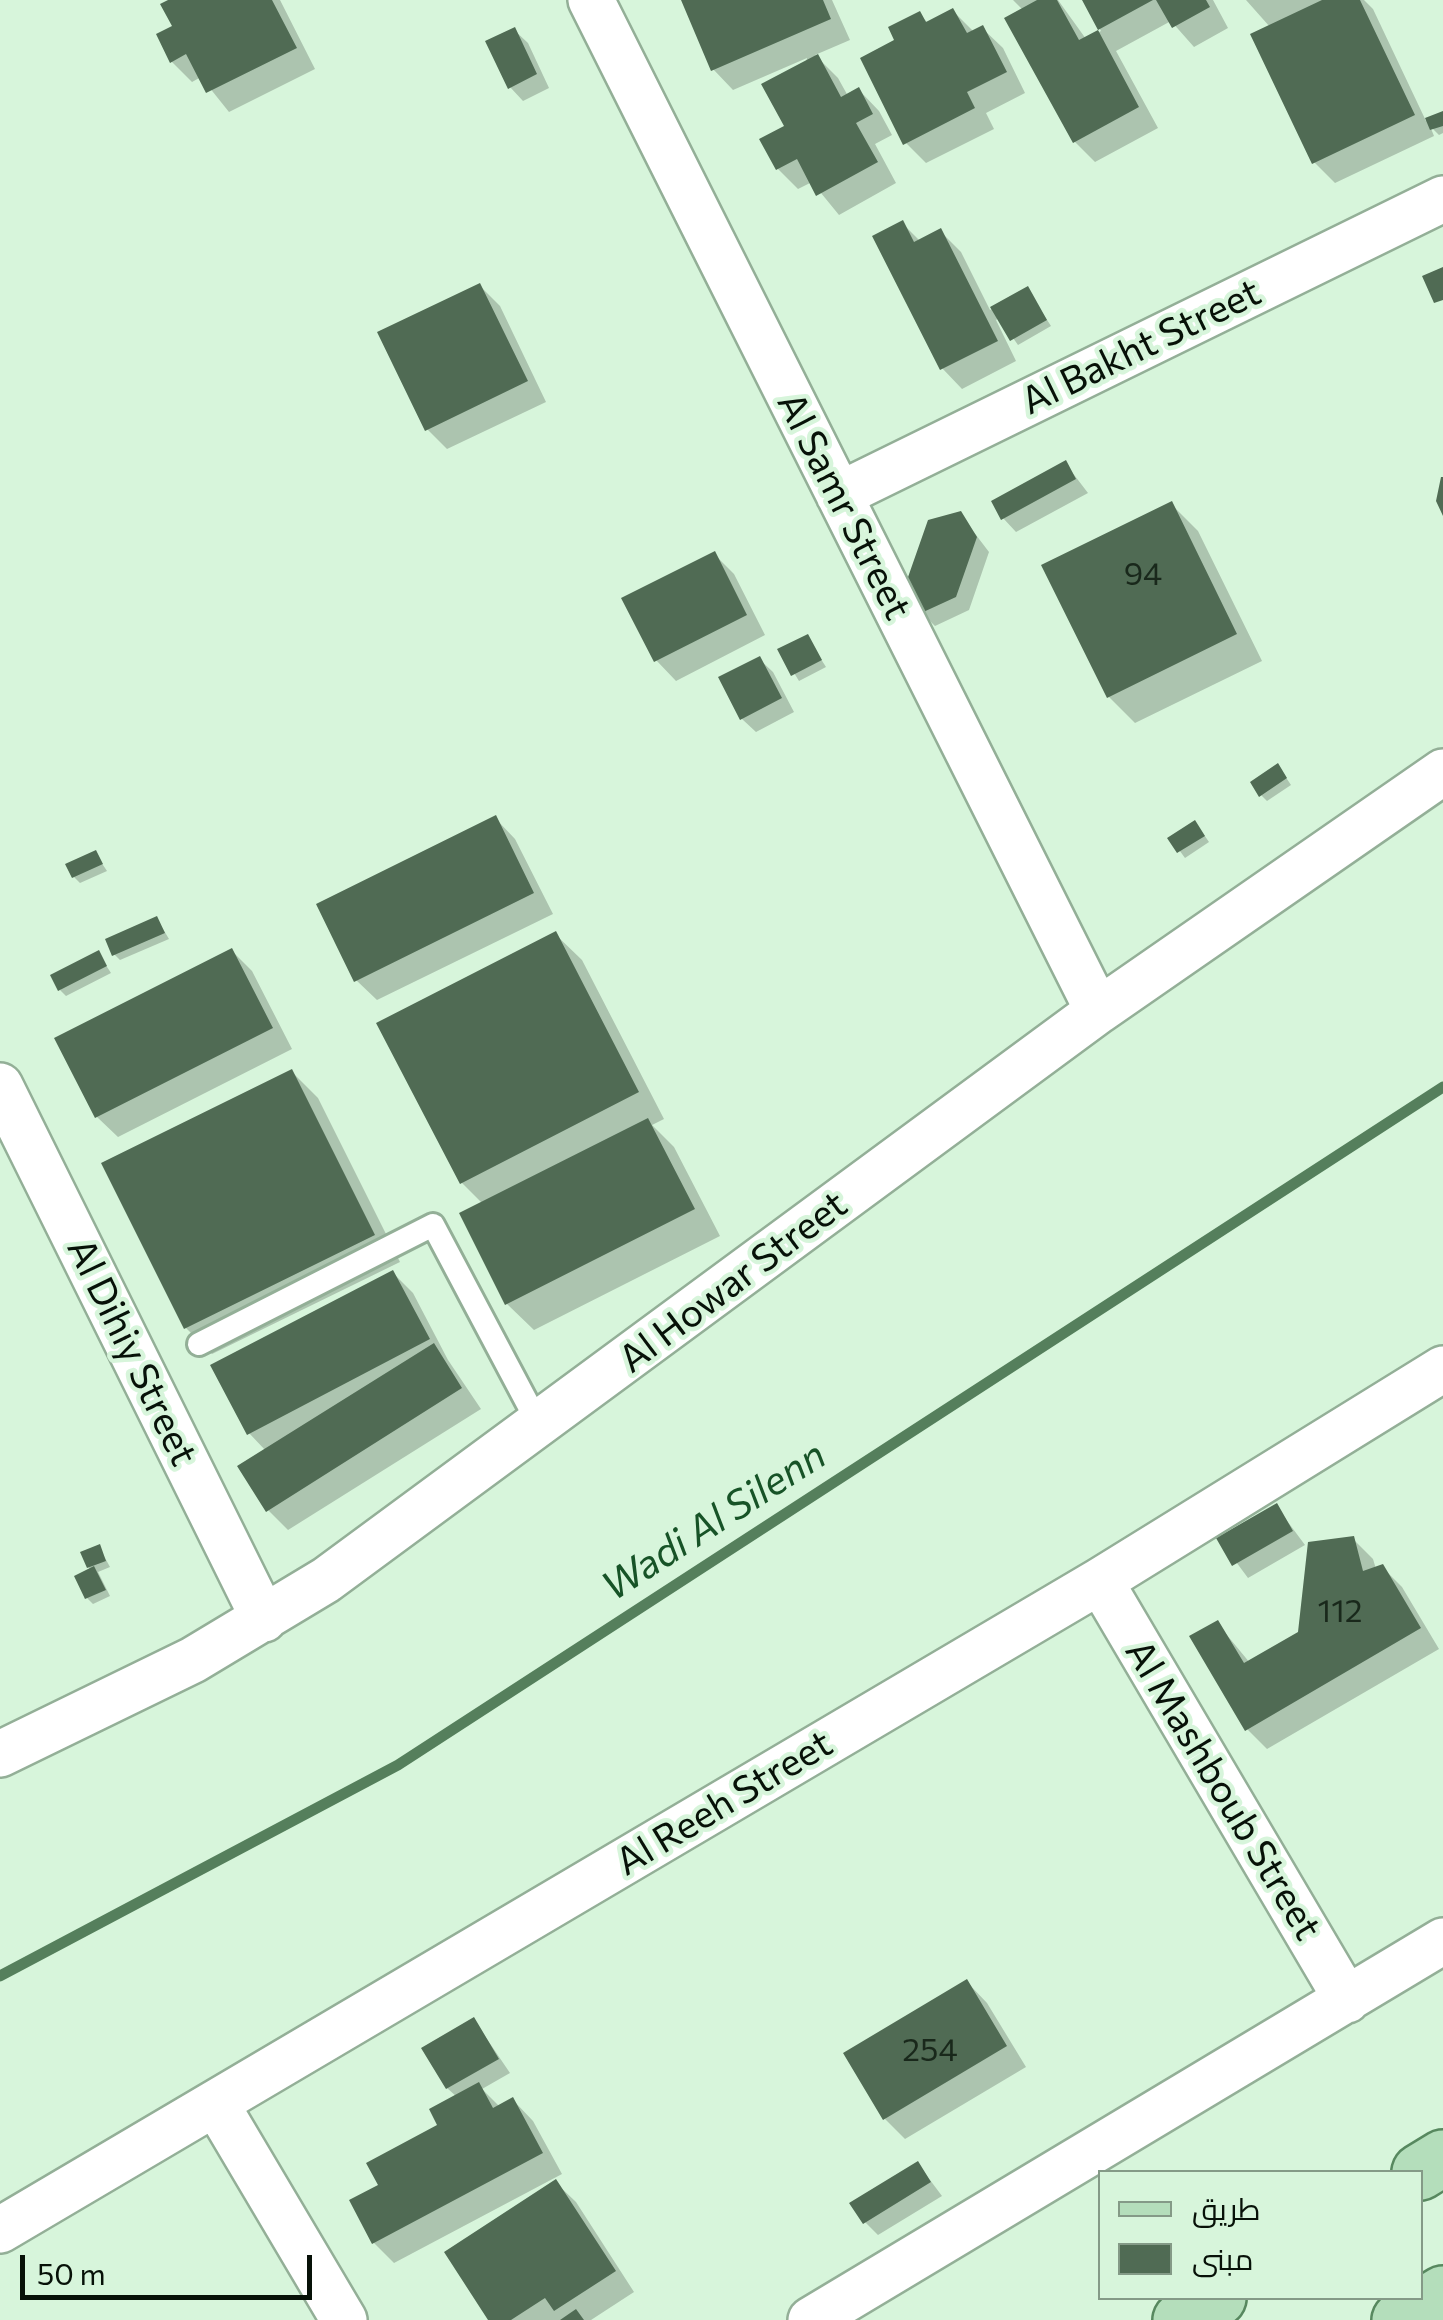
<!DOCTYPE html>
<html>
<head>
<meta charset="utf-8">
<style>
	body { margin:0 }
	#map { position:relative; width:1443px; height:2320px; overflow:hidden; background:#d7f5db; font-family:Commissioner,Cairo,sans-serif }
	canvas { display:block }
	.legend { position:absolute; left:1098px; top:2170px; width:325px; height:130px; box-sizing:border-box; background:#d7f5db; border:2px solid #849a87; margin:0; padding:12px 18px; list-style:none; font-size:30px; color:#071108 }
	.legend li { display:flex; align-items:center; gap:20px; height:50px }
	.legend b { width:50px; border:2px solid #849a87 }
	.scale { position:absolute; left:20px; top:2255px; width:292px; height:45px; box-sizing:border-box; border:5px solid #071108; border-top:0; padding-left:12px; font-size:30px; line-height:35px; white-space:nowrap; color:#071108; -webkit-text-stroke:8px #d7f5db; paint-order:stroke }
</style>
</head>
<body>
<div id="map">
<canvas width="1443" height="2320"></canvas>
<ul class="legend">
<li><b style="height:12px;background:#b4debb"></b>طريق</li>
<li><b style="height:28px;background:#506b54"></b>مبنى</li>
</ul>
<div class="scale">50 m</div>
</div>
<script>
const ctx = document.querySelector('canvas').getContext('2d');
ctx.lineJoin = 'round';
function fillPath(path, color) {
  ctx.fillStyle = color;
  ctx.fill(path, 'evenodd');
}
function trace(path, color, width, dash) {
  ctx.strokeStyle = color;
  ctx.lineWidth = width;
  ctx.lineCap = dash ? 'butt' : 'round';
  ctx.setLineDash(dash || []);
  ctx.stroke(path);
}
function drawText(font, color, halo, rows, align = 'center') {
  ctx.font = font + ' Commissioner,sans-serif';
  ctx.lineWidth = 9;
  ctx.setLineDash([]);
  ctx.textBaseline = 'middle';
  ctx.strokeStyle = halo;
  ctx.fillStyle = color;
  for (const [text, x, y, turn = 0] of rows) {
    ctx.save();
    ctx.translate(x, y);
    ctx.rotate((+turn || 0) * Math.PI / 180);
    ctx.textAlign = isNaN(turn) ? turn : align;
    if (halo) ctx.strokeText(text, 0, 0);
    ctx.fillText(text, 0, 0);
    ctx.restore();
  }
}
const shadow = new Path2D(`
	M174,0H280L315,69L229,112L201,77L192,82L172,62Z
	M684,0H832L850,40L815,55L838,78L848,96L859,90L879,111L892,135L875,144L896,183L839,215L812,182L798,189L778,169L807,58L733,90L713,69Z
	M1013,0H1058L1086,39L1101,31L1084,0H1213L1228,28L1194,47L1171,21L1116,51L1158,128L1095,162L1075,142L1023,10Z
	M1246,0H1364L1373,9L1426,121L1443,114V133L1439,135L1430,126L1434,136L1335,183L1314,162L1270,27Z
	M953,11L974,32L982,28L1003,48L1025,93L986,113L994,129L926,163L906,143L919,14L928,23Z
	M514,30L528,43L549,88L523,101L510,87Z
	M902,223L921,242L940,231L961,252L990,310L1027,289L1051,326L1018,345L999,318L996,320L1016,361L962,389L942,368Z
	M480,286L500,306L546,402L447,449L427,429Z
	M1065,463L1088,493L1016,532L1003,518Z
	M1171,504L1198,531L1262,661L1135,723L1109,697Z
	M960,514L989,552L969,610L935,626L921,612Z
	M714,554L734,574L765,635L676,681L656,660Z
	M807,637L826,667L799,681L780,650Z
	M759,659L773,672L794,712L756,732L742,719Z
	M1283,773L1291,785L1267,801L1261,795Z
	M495,818L515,839L553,914L377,1000L356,980Z
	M1200,829L1209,842L1185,858L1171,839Z
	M95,853L107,871L80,883L74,877Z
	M157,919L169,939L120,960L114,954Z
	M555,934L582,960L664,1119L652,1125L674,1147L720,1236L534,1330L507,1304L462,1214L483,1204L462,1183Z
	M232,951L252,971L292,1049L118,1137L97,1117L58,1039Z
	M98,953L111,973L66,996L60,990Z
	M292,1072L318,1098L400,1262L212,1354L186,1328Z
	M393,1273L413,1293L448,1360L481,1409L288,1530L268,1510L266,1451L249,1433Z
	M1276,1506L1305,1545L1248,1578L1219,1539Z
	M1353,1539L1373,1559L1376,1569L1382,1567L1402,1587L1439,1649L1267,1749L1247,1729L1217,1623L1250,1663L1301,1633Z
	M99,1547L110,1567L98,1572L110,1596L93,1604L87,1598L90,1571L83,1553Z
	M967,1982L987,2003L1026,2067L905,2139L885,2119Z
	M474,2020L510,2073L482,2089L500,2107L513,2100L533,2121L562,2174L394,2263L374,2243L381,2186L441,2126L457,2097L447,2088Z
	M918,2164L942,2196L878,2235L865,2222Z
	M555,2182L576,2202L634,2292L591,2320H491Z`);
const stream = new Path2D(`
	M0,1976L398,1765L1443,1087`);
const building = new Path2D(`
	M168,0H272L297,48L206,93L186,54L170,63L156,34L172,26L160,4Z
	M681,0H823L831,19L711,71Z
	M1037,0H1057L1079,40L1098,30L1139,107L1073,143L1004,18Z
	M1082,0H1153L1098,30Z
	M1156,0H1206L1210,7L1172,28Z
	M1322,0H1360L1415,115L1312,164L1250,34Z
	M953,8L967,33L983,25L1007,72L967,92L975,108L903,145L860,58L894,40L888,27L920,11L926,22Z
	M515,27L537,74L508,89L485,41Z
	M818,54L841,97L859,87L873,114L856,123L878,162L816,196L797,159L776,170L759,139L784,126L761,84Z
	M1443,111V126L1430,130L1425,118Z
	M903,220L914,242L941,228L998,341L940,370L872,236Z
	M1443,267V300L1434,303L1422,276Z
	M480,283L528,381L425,431L377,332Z
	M1028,286L1047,320L1010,341L990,307Z
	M1066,460L1076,479L1001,520L991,501Z
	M1441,477H1443V516L1436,501Z
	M1172,501L1237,634L1107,698L1041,565Z
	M961,511L977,537L956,597L919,614L907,580L928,520Z
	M715,551L747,615L654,662L621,598Z
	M808,634L822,660L791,676L777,649Z
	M760,656L782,698L740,720L718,677Z
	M1278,763L1287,778L1259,797L1250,782Z
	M496,815L534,893L354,982L316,904Z
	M1195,820L1205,836L1177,853L1167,838Z
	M96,850L103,864L72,878L65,864Z
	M157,916L165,933L112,956L105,939Z
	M556,931L639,1092L460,1184L376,1023Z
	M232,948L273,1028L95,1118L54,1038Z
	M99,950L107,966L58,991L50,975Z
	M292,1069L375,1235L184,1329L101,1163Z
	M648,1118L695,1209L505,1305L459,1213Z
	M393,1270L430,1339L247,1435L210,1365Z
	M434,1343L462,1388L266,1512L237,1466Z
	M1277,1503L1293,1531L1232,1566L1216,1538Z
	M1354,1536L1363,1571L1383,1564L1421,1628L1245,1731L1189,1636L1218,1620L1244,1663L1298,1632L1308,1542Z
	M100,1544L106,1561L87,1568L80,1552Z
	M94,1566L106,1590L85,1599L74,1576Z
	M967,1979L1007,2046L883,2120L843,2053Z
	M474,2017L499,2059L446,2089L421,2048Z
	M479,2082L493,2108L513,2097L543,2153L372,2244L349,2200L378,2185L366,2163L437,2125L429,2109Z
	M918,2161L931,2182L863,2224L849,2203Z
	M556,2179L616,2271L554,2311L545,2298L511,2320H488L444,2252Z
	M576,2309L584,2320H560Z`);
const service = new Path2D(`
	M199,1344L433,1225L539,1425`);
const minor = new Path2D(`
	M591,0L1098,1011
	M839,495L1443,199
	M0,1086L264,1619
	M1100,1581L1347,2000
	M0,1754L193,1660L326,1580L1098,1011L1443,772
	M216,2104L344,2320
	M0,2230L1100,1581L1443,1369
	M811,2320L1443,1941`);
const primary = new Path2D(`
	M1420,2172L1443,2158
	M1181,2320L1218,2298
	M1400,2320L1443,2294`);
const numberNames = [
	["94",1143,574],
	["112",1340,1611],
	["254",930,2050]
];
const streetNames = [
	["Al Bakht Street",1141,347,-26],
	["Al Samr Street",844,506,63],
	["Al Howar Street",733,1282,-37],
	["Al Dihiy Street",132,1352,64],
	["Al Mashboub Street",1223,1790,59],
	["Al Reeh Street",724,1803,-31]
];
const waterNames = [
	["Wadi Al Silenn",714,1521,-33]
];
fillPath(shadow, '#0003');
trace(stream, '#557f5c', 11);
fillPath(building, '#506b54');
trace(service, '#93af97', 28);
trace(minor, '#93af97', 50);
trace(primary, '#57885f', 60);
trace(service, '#fff', 22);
trace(minor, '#fff', 45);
trace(primary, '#b4debb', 55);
drawText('32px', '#19281b', null, numberNames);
drawText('38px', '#071108', '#d7f5db', streetNames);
drawText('italic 40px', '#175327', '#d7f5db', waterNames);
</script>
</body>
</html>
